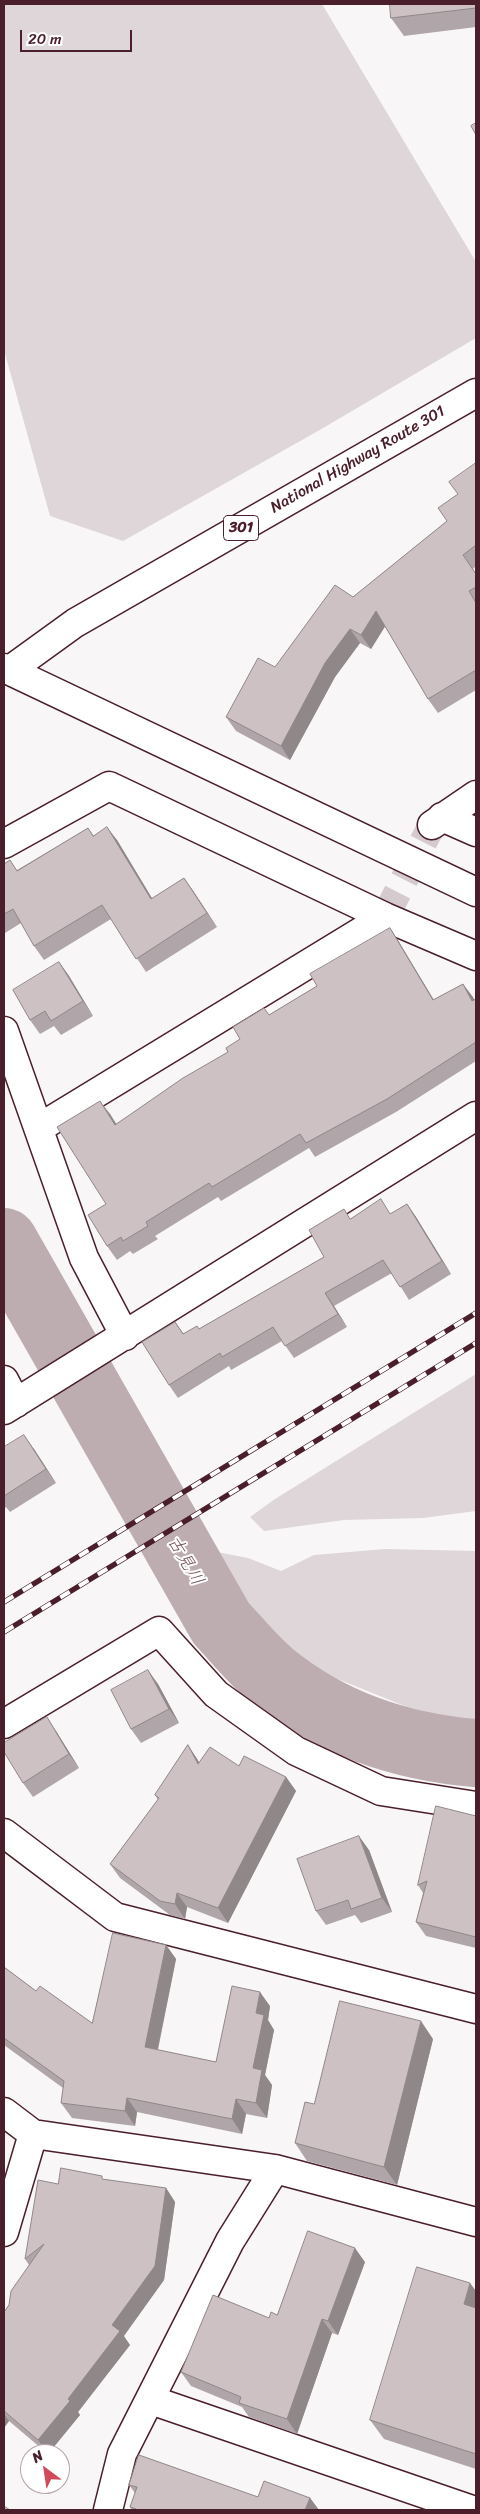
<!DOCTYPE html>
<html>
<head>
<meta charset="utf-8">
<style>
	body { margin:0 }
	#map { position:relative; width:480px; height:2514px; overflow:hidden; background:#f8f6f7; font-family:Sriracha,sans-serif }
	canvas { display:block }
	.frame { position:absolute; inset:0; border:5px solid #4a1f2b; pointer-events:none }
	.north { position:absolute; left:20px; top:2444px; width:50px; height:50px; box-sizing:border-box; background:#fff; border:1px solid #b7a5aa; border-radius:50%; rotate:329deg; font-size:14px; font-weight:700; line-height:20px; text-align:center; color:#4a1f2b }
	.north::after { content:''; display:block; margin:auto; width:18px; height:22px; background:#d1495b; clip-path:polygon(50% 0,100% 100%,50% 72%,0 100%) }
	.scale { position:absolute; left:20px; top:30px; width:112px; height:22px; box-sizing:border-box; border:2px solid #4a1f2b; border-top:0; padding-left:6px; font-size:15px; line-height:18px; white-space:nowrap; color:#4a1f2b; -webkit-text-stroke:4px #fff; paint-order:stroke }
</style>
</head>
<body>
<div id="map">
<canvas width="480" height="2514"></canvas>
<div class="frame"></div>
<div class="north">N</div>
<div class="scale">20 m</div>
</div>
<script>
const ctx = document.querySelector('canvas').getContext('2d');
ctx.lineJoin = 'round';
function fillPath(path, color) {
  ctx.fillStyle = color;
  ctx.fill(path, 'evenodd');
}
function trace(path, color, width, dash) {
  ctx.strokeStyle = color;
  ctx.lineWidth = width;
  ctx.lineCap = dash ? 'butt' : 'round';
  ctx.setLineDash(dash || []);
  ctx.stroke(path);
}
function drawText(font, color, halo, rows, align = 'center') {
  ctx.font = font + ' Sriracha,"Klee One",sans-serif';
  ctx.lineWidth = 4;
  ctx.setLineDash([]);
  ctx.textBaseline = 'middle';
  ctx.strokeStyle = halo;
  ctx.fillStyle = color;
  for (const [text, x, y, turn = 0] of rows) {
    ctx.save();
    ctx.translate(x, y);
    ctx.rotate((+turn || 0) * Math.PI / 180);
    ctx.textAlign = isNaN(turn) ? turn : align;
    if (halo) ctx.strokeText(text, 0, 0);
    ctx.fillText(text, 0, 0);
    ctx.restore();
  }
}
const green = new Path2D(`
	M4,4H322L476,262V338L318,431L123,541L50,516L4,350Z
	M476,1374V1511L423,1518L344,1520L264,1531L250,1517L275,1499Z
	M385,1549L476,1551V1725L407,1707L286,1658L235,1601L212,1551L248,1558L281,1571L314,1555Z`);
const river = new Path2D(`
	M4,1242L221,1623C237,1640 253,1660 271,1675C330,1723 402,1747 476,1753`);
const minorTunnel = new Path2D(`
	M385,917L432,825`);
const minor = new Path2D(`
	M442,817L476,832
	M432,825L476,795
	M4,844L109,786L385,917L476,956
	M4,1031L84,1258L125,1336
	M39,1128L385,917
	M4,1380L16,1403
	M4,1410L476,1116
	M4,1724L159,1631L216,1694L296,1751L381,1791L476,1806
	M4,1833L115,1917L476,2009
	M4,2112L33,2134L275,2169L476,2222
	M4,2232L33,2134
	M151,2400L472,2510
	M108,2510L122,2454L230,2241L275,2169`);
const trunk = new Path2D(`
	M4,668L476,892
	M10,670L75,623L476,393`);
const rail = new Path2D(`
	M4,1602L476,1313
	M4,1632L476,1343`);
const wall = new Path2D(`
	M476,4V27L404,36L391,18Z
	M476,463V566L473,569L476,574V690L438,713L428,699L385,626L371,649L360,643L335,677L290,760L236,731L226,717L275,667L353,597L447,521L458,494Z
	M88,828L93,835L117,840L152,899L184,878L217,927L146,972L111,919L44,960L34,946L21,923L5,933L4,931V864L17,870Z
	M390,928L399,942L434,1000L463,984L474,1000L476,999V1061L396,1112L315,1157L309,1148L221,1201L218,1197L155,1236L158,1239L133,1254L130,1251L117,1260L107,1246L106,1204L110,1114L116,1124L228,1052L240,1039L269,1015L317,986Z
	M59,962L69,976L93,1016L61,1035L54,1026L40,1034L30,1020Z
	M407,1204L416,1217L451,1274L409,1300L392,1273L334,1306L347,1327L294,1358L282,1341L231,1370L229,1366L178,1398L169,1385L175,1322L184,1334L199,1329L324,1257L351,1218L391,1214Z
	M4,1447L34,1449L56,1483L10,1512L6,1507L4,1509Z
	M158,1684L179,1723L141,1743L131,1729Z
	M56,1731L79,1768L33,1797L23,1783Z
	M188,1745L199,1762L239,1766L286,1777L296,1791L228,1923L187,1907L185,1919L170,1915L120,1878L110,1864L158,1800L155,1795Z
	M476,1816V1948L426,1936L416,1922L423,1893L418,1885Z
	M369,1850L392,1912L361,1923L355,1915L326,1925L316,1911Z
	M166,1945L176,1959L158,2050L216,2062L270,2006L268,2020L274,2030L265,2075L272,2085L267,2118L246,2114L242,2134L137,2112L135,2126L72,2118L61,2103L63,2088L4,2045V1967L36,1991L92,2023Z
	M433,2039L397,2185L307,2161L295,2143Z
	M105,2180L166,2188L175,2202L164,2280L123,2336L130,2345L78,2412L80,2415L48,2454L9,2421L4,2428V2312L9,2305L29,2265L25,2259L58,2184Z
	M365,2262L338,2335L332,2333L297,2434L249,2417L242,2407L191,2386L181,2372Z
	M476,2291V2469L384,2439L370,2420Z
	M129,2485L258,2497L310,2498L319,2510H132L130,2507L135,2493Z`);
const shadedWall = new Path2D(`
	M376,611L386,625L371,649L361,635Z
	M350,629L360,643L335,677L290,760L281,746L325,663Z
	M107,827L117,840L161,913L151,899Z
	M184,878L194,892L217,927L207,913Z
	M390,928L399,942L442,1014L433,1000Z
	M59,962L69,976L93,1016L83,1001Z
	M463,984L473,997L476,1004L472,1001Z
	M100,1101L110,1114L125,1138L115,1125Z
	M407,1204L416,1217L451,1274L442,1261Z
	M325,1293L334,1306L347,1327L338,1314Z
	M24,1435L34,1449L56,1483L46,1469Z
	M148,1670L158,1684L179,1723L169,1709Z
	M47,1717L56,1731L79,1768L69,1754Z
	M188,1745L197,1759L208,1778L198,1764Z
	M286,1777L296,1791L228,1923L218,1908Z
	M359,1836L369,1850L392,1912L382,1898Z
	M177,1893L187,1907L185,1919L175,1904Z
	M166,1945L176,1959L155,2062L145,2047Z
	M260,1992L270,2006L268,2020L274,2030L265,2075L272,2085L267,2118L256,2103L253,2068L256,2013Z
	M421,2021L433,2039L397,2185L384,2167Z
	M127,2098L137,2112L135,2126L125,2111Z
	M236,2099L246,2114L242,2134L232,2119Z
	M166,2188L175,2202L164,2280L124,2336L130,2345L78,2412L80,2415L48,2454L38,2440L68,2399L112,2325Z
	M355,2248L365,2262L338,2335L328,2321Z
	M470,2283L476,2291V2321L464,2304Z
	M322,2319L332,2333L297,2434L287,2419Z
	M4,2414L9,2421L4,2428Z
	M310,2498L319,2510H305Z`);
const building = new Path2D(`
	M390,4H476V8L391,18Z
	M476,123V135L471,126Z
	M476,463V545L463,555L476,574V587L469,591L476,603V670L428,699L376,611L361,635L350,629L325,663L281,746L226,717L258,658L275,667L335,585L353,597L447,521L438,508L458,494L449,482Z
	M107,827L151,899L184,878L207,913L136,959L102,905L34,946L13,909L4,914V864L10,860L17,871L88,828L93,836Z
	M390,928L433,1000L463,984L472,1001L476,999V1042L387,1099L306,1143L300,1134L212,1187L209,1183L146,1222L148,1226L123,1241L121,1237L107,1246L88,1215L106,1204L57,1127L100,1101L115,1125L183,1078L228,1052L226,1048L240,1039L233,1027L264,1008L269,1015L317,986L310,974Z
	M59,962L83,1001L51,1021L45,1011L30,1020L13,990Z
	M381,1199L390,1214L407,1204L442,1261L400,1287L383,1260L325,1293L338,1314L285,1346L273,1327L222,1357L220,1353L169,1385L142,1342L175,1322L183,1334L197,1326L199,1329L324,1257L309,1230L344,1209L350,1219Z
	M24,1435L46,1469L4,1496V1447Z
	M148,1670L169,1709L131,1729L111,1690Z
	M47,1717L69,1754L23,1783L4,1752V1743Z
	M188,1745L198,1764L210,1747L239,1766L244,1756L286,1777L218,1908L177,1893L175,1904L160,1901L110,1864L159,1798L155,1795Z
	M436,1806L476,1816V1937L416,1922L427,1881L418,1885Z
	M359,1836L382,1898L351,1909L348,1900L316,1911L297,1859Z
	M113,1933L166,1945L145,2047L216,2062L232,1986L260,1992L256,2013L264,2015L253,2068L262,2070L256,2103L236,2099L232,2119L127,2098L125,2111L61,2103L64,2081L4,2038V1967L36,1991L40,1986L92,2023Z
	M340,2001L421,2021L384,2167L295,2143L305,2102L314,2104Z
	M61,2168L102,2176V2179L166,2188L155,2266L112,2325L120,2331L68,2399L70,2401L38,2440L4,2411V2312L9,2305L11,2291L44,2244L25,2259L38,2180L58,2184Z
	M308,2231L355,2248L328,2321L322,2319L287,2419L239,2403L241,2397L181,2372L213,2295L269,2318L271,2312L277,2315Z
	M417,2267L470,2283L464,2304L476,2308V2454L370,2420Z
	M139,2455L258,2497L264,2481L310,2498L305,2510H135L136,2509L130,2507L137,2487L129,2485Z
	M4,2506L10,2510H4Z`);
const shields = [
	[241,528,35]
];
const shieldNames = [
	["301",241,528]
];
const streetNames = [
	["National Highway Route 301",358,460,-30]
];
const waterNames = [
	["古見川",185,1561,60]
];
fillPath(green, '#ded6d9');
trace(river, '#bdadb0', 68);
trace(minorTunnel, '#d5cbce', 28, [28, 14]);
trace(minor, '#4a1f2b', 31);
trace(trunk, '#4a1f2b', 31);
trace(minor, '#fff', 28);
trace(trunk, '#fff', 28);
trace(rail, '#4a1f2b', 5.5);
trace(rail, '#fff', 4, [11]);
fillPath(wall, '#b0a6a9');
fillPath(shadedWall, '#908789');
fillPath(building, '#cdc1c4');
trace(building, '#908789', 1);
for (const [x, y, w] of shields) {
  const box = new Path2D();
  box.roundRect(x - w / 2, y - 12.5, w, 25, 4);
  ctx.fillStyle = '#fff';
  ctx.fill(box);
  trace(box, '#4a1f2b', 1);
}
drawText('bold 15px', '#4a1f2b', null, shieldNames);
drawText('16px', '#4a1f2b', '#fff', streetNames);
drawText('italic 18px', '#72515a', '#fff', waterNames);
</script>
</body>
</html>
